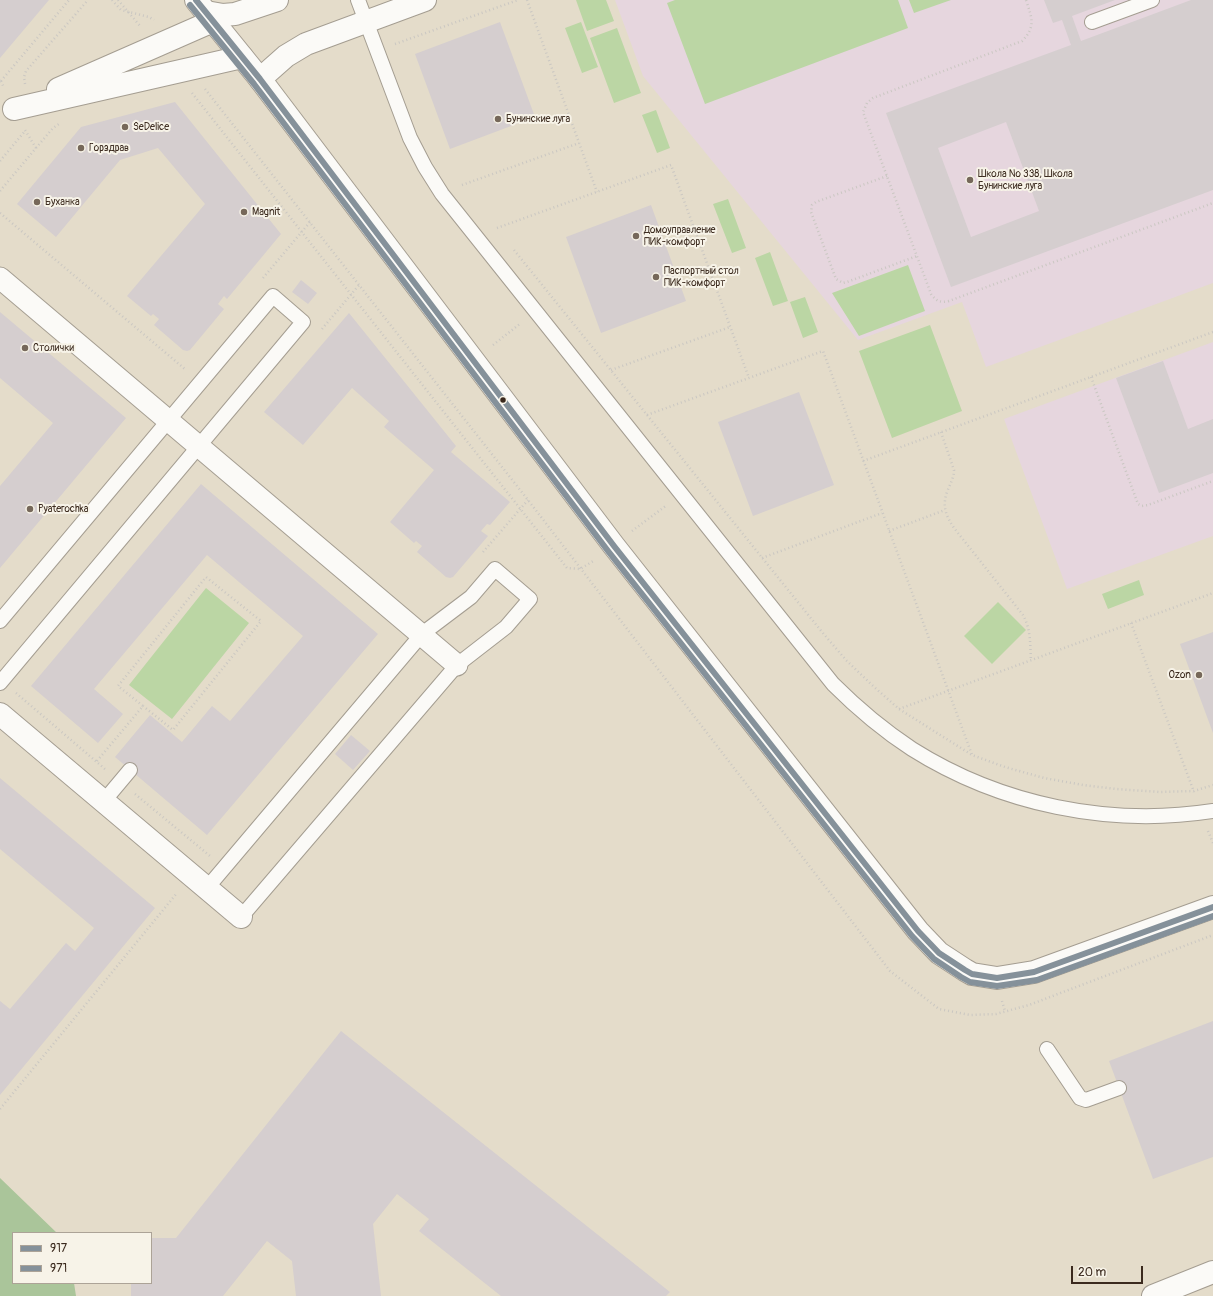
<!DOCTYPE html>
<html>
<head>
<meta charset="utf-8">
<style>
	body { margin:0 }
	#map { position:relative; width:1213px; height:1296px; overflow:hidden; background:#e4dcca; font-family:Pangolin,sans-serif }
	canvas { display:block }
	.legend { position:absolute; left:12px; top:1232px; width:140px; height:52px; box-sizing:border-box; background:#f7f3e8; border:1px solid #aca397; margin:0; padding:5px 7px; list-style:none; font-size:12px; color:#3b2a1e }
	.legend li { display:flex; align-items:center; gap:8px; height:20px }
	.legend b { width:20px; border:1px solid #aca397 }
	.scale { position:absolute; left:1071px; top:1266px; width:72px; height:18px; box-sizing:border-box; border:2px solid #3b2a1e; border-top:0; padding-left:5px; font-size:12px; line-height:14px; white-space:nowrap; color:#3b2a1e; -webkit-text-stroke:3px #f7f3e8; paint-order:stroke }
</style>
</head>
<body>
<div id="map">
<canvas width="1213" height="1296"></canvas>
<ul class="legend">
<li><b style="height:5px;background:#85919a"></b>917</li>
<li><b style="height:5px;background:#85919a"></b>971</li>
</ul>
<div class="scale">20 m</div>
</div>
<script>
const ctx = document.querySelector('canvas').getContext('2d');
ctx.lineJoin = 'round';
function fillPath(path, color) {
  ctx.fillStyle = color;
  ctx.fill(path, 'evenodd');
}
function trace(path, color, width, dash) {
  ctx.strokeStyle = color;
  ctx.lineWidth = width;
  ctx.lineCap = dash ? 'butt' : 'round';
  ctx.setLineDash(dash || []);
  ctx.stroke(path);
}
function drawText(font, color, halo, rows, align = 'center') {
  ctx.font = font + ' Pangolin,sans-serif';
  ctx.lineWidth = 4;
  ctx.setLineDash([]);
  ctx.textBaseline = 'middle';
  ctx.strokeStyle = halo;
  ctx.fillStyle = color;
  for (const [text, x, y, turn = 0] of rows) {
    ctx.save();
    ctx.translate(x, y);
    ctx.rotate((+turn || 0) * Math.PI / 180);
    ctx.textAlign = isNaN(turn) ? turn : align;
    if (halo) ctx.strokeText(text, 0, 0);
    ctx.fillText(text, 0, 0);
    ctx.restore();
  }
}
const built = new Path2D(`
	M615,0H1213V283L986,367L962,302L858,340L643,76Z
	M1213,342V536L1067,589L1004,419Z`);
const green = new Path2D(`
	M576,0H606L614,21L587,31Z
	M675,0H898L908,28L705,104L667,3Z
	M909,0H951L914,13Z
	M581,22L598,67L582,73L565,28Z
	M617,28L641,93L614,103L590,38Z
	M656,110L670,148L657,153L642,115Z
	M728,199L746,248L732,253L713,204Z
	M770,252L788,301L773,306L755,258Z
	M908,265L925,311L859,336L832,293Z
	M805,297L818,332L803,338L790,302Z
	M930,325L962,411L892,438L859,351Z
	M1139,580L1144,595L1108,609L1102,594Z
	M206,588L249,623L172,719L129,685Z
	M998,602L1026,630L992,664L964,636Z`);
const forest = new Path2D(`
	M0,1178L57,1233H13V1283H74L76,1296H0Z`);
const building = new Path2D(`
	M0,0H49L0,58Z
	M1044,0H1115L1072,16L1081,41L1191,0H1213V190L951,287L886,113L1071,45L1062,20L1053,23ZM1006,122L1039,211L971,237L938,148Z
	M500,22L535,117L450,149L415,54Z
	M175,102L281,234L227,299L224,296L218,304L224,309L190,350L187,351L183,350L154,325L159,319L153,314L151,316L127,296L205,204L158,148L120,160L56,237L17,204L81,127Z
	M651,205L686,301L601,333L566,237Z
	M301,280L317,293L308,304L292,292Z
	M0,312L126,418L0,568V486L53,423L0,378Z
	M349,313L456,446L451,452L510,502L490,525L487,524L481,531L488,536L453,577L450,578L446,577L417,552L422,546L416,541L414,543L390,522L434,470L384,427L389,421L352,388L303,445L264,412Z
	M1163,361L1188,429L1213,419V473L1159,493L1116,378Z
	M799,392L834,485L753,516L718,422Z
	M201,484L378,634L207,835L115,757L150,715L182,742L212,706L230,721L303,636L207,555L94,689L123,714L98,743L31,686Z
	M1213,632V733L1180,644Z
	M351,735L370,751L353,770L335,754Z
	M0,778L155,908L0,1095V1001L10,1009L66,943L75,951L94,928L0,849Z
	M1213,1021V1157L1153,1179L1109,1061Z
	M341,1031L670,1292L666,1296H501L419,1231L429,1219L397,1194L373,1224L381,1296H296L292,1261L267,1241L223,1296H131V1283H151V1238H176Z`);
const path = new Path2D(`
	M112,0L121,10L149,17L154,20
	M118,0L141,27
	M527,0L597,192
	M1026,0C1032,18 1036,27 1022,41L873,98L867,103L863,112L931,294C936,301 940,303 949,301L1213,203
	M395,44L518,0
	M1,81L4,88
	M1,81L69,0
	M25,84L24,77L26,71L88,0
	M205,89L528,500L890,971L939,1009L970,1015L996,1014L1029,1005L1213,935
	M192,93L567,568L580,569L595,560
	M36,148L53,128L59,124
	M0,161L25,131
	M887,176L816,202L812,205L811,212L836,279L843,283L847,282L917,256
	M462,185L579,143
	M0,191L36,148L25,130
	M0,213L186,370
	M497,228L671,165L749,378
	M514,250L822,632L846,660L873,686L899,709L972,755L1005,767L1044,778L1083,785L1116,789L1160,792L1194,791L1213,785
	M263,278L310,222
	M322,329L359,285
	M493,345L521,323
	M611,370L730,327
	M1091,377L1138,504L1142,506L1148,505L1213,481
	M647,415L823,351L972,755
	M941,432L954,470C954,478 950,484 947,492C942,506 946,516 954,528L1023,615C1031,629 1030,644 1031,660
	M863,461L1213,332
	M632,531L667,505
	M889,531L945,510
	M483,552L528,500
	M762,558L882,513
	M1131,623L1194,792
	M16,693L105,769
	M899,709L1213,593
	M97,761L143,706L118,686L206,577L261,621L173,730L143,706
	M135,794L210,856
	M1208,831L1213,843
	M1002,1001L1005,1011
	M0,1109L177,893`);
const service = new Path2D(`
	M358,0L410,138L425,167L442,194L833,684C857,708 883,730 912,749C1001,805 1109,827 1213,811
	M1092,22L1152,0
	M0,621L273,296L303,322L0,683
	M104,801L130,770
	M207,888L422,634L471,597L495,569L530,599L506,627L457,665L241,917
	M1047,1049L1080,1098L1086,1100L1119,1088`);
const pedestrian = new Path2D(`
	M0,278L457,665`);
const minor = new Path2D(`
	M206,12L223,15L235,14L277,0
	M260,79L286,56L306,44L425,0
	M58,89L213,21
	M14,109L242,57
	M0,714L241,917
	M1153,1296L1213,1272`);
const secondary = new Path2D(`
	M196,0L260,79L614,546L918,931L939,953L965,970L972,974L997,978L1034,972L1213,907`);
const bus1 = new Path2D(`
	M196,0L260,79L614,546L918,931L939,953L965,970L972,974L997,978L1034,972L1213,907`);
const bus2 = new Path2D(`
	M190,5L254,84L608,551L912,936L934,959L961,977L970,982L997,986L1037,980L1213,916`);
const markers = [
	[498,119,4,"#76685a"],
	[125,127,4,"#76685a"],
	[81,148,4,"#76685a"],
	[970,180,4,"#76685a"],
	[37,202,4,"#76685a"],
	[244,212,4,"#76685a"],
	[636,236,4,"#76685a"],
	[656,277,4,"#76685a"],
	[25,348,4,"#76685a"],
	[503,400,3.5,"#3b2a1e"],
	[30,509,4,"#76685a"],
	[1199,675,4,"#76685a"]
];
const poiNames = [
	["Бунинские луга",506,119],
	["SeDelice",133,127],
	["Горздрав",89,148],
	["Школа № 338, Школа",978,174],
	["Бунинские луга",978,186],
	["Буханка",45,202],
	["Magnit",252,212],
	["Домоуправление",644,230],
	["ПИК-комфорт",644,242],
	["Паспортный стол",664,271],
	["ПИК-комфорт",664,283],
	["Столички",33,348],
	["Pyaterochka",38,509],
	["Ozon",1191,675,"right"]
];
fillPath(built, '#e6d6de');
fillPath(green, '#bbd6a4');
fillPath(forest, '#aac59a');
fillPath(building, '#d5cecf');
trace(service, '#a49d91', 16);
trace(pedestrian, '#a49d91', 23);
trace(minor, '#a49d91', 24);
trace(secondary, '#a49d91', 24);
trace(path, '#cac7c2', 2.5, [1, 3]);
trace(service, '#fbfaf7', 14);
trace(pedestrian, '#fbfaf7', 21);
trace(minor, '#fbfaf7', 22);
trace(secondary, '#fbfaf7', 22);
trace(bus1, '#85919a', 6);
trace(bus2, '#85919a', 6);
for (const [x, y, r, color] of markers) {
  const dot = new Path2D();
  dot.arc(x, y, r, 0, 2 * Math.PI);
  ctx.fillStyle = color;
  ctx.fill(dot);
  trace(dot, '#f7f3e8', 1.5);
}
drawText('10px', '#3b2a1e', '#f7f3e8', poiNames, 'left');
</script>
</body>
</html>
